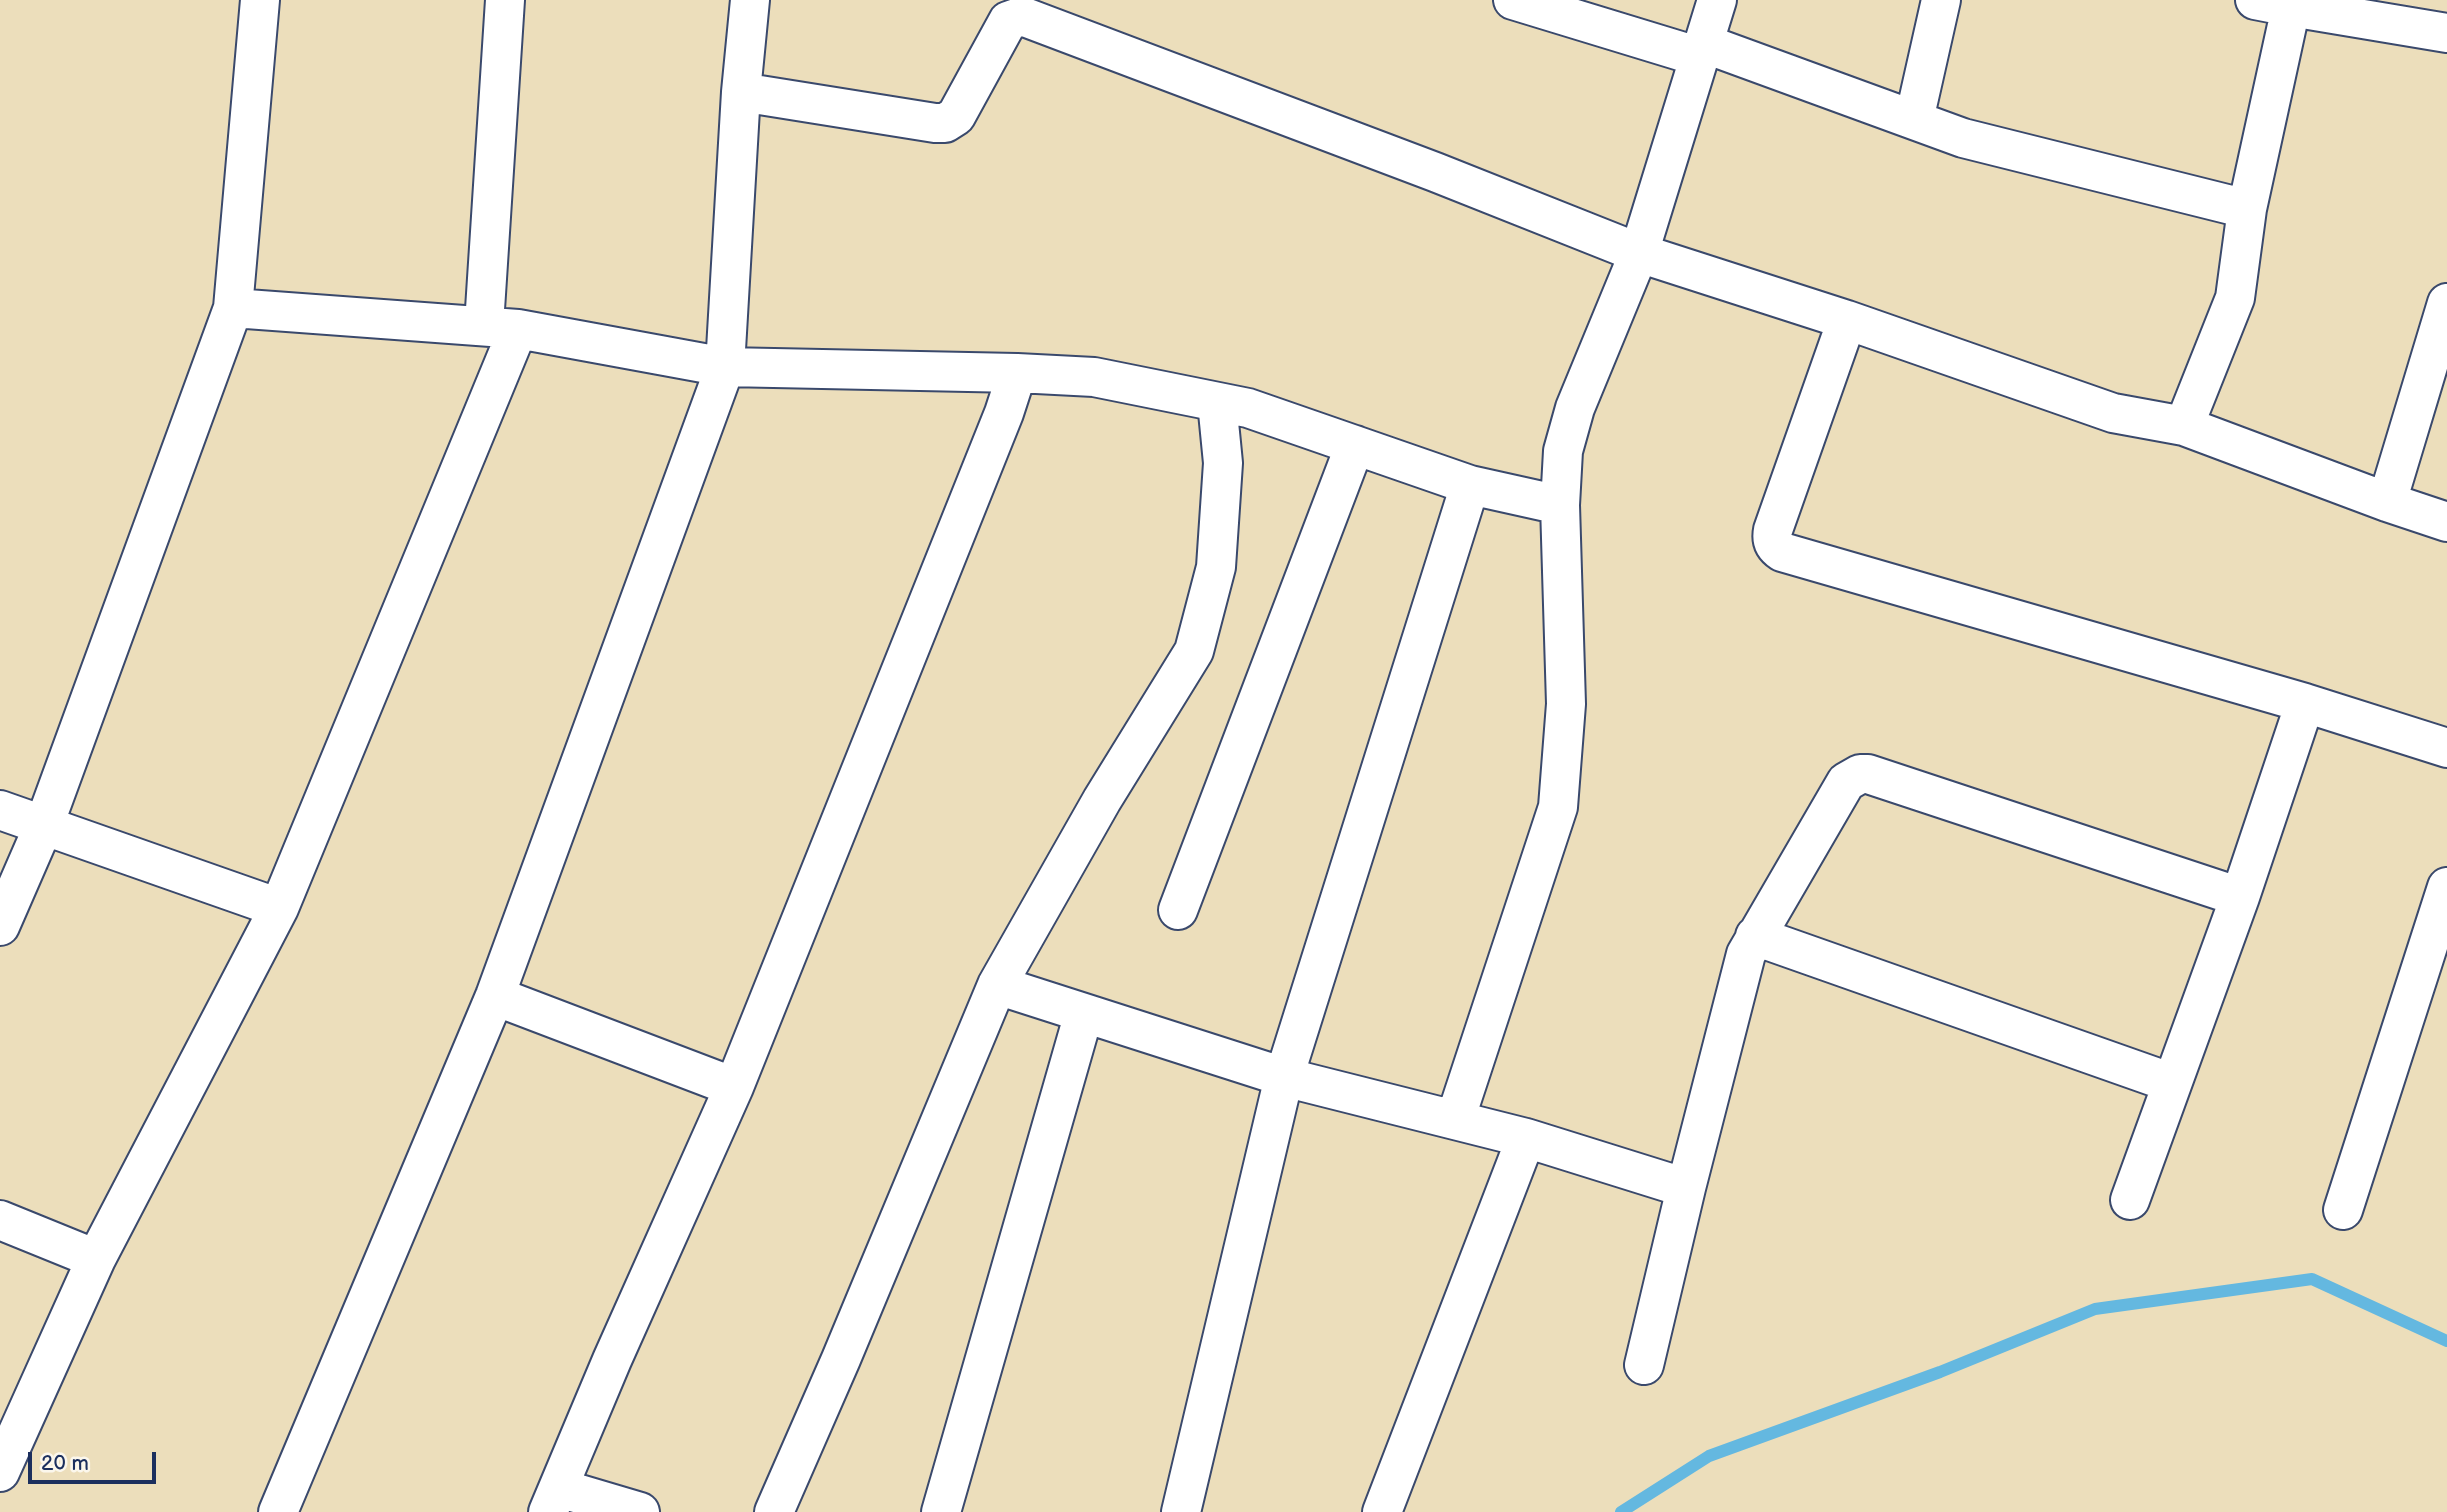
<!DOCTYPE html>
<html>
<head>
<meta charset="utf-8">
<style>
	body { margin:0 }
	#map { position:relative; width:2447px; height:1512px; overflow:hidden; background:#ecdebb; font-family:"Balsamiq Sans",sans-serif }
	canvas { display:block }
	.scale { position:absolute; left:28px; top:1452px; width:128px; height:32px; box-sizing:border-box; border:4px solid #1b2f5e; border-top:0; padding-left:9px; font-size:21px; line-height:24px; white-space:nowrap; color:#1b2f5e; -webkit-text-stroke:5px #fbf7ec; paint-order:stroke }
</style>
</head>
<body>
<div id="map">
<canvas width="2447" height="1512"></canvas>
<div class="scale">20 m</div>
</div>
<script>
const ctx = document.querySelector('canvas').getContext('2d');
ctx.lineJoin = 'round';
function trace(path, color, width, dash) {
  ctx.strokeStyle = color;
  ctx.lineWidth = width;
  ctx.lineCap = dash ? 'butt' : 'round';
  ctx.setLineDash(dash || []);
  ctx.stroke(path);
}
const stream = new Path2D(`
	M1621,1512L1709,1456L1940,1372L2095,1309L2312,1279L2447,1341`);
const minor = new Path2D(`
	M1513,0L1700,57
	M2293,0L2291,7L2447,33
	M1703,43L1963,138L2247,209
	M741,92L935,123H945L956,116L1008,21L1022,16L1435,172L1639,253L1847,320L2113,413L2184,426L2235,298L2247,209L2291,7L2255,0
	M1914,120L1941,0
	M233,308L260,0
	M1847,320L1773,530C1771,540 1773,546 1782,552L2305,703L2447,748
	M484,325L505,0
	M2184,426L2387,502L2447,522
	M2387,502L2447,303
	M0,810L279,908
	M1178,910L1355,445
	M0,926L44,825L233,308L518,329L725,367L741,92L750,0
	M1755,936L2172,1083
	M997,985L1284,1077L1526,1138L1686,1188
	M495,996L734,1087
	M1455,1120L1558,807L1566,704L1560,505
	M2130,1200L2240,897L2305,703
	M2343,1210L2447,887
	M0,1220L96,1259
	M1644,1365L1686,1188L1746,954L1846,782L1860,774H1868L2240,897
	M0,1472L96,1259L279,908L518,329
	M559,1488L640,1512
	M278,1512L495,996L725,367L1017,373L1094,377L1248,408L1470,485L1560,505L1563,451L1575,408L1639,253L1717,0
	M548,1512L612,1360L734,1087L1004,413L1017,373
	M774,1512L841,1359L997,985L1102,800L1194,651L1216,567L1223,463L1217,402
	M941,1512L1084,1013
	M1181,1512L1284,1077L1470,485
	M1382,1512L1526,1138`);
trace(stream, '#64b8e0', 12);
trace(minor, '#3a496c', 42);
trace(minor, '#fff', 38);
</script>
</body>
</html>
